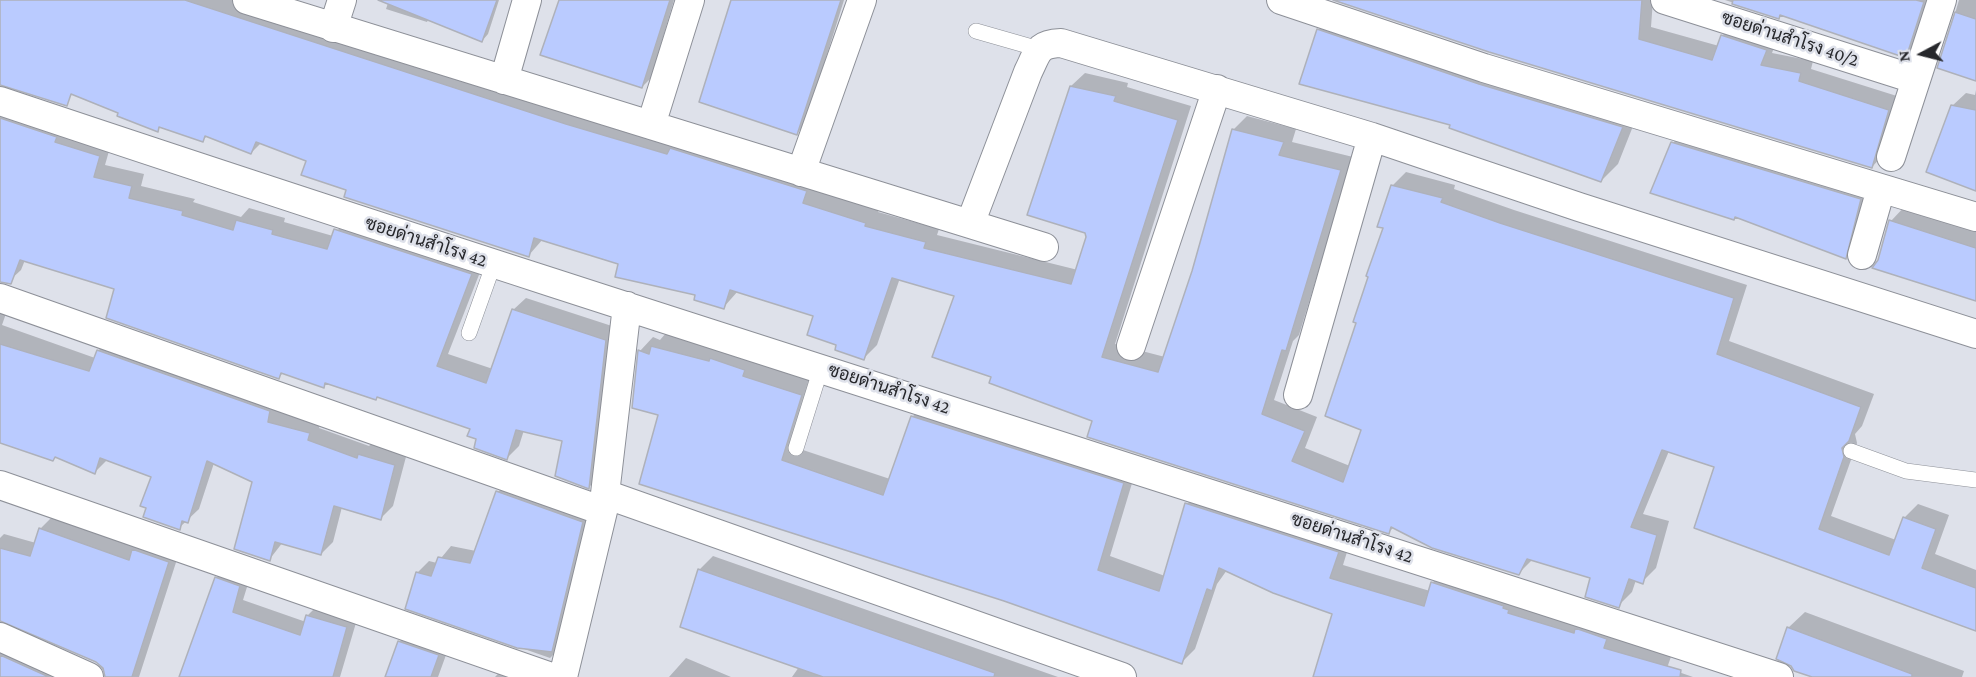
<!DOCTYPE html>
<html>
<head>
<meta charset="utf-8">
<style>
	body { margin:0 }
	#map { position:relative; width:1976px; height:677px; overflow:hidden; background:#dee1ea; font-family:"Crimson Pro",serif }
	canvas { display:block }
	.north { position:absolute; left:1892px; top:24px; width:60px; height:60px; -webkit-text-stroke:4px #dee1ea; paint-order:stroke; rotate:263deg; font-size:16px; font-weight:700; line-height:24px; text-align:center; color:#27282c }
	.north::after { content:''; display:block; margin:auto; width:21px; height:27px; background:#27282c; clip-path:polygon(50% 0,100% 100%,50% 72%,0 100%) }
</style>
</head>
<body>
<div id="map">
<canvas width="1976" height="677"></canvas>
<div class="north">N</div>
</div>
<script>
const ctx = document.querySelector('canvas').getContext('2d');
ctx.lineJoin = 'round';
function fillPath(path, color) {
  ctx.fillStyle = color;
  ctx.fill(path, 'evenodd');
}
function trace(path, color, width, dash) {
  ctx.strokeStyle = color;
  ctx.lineWidth = width;
  ctx.lineCap = dash ? 'butt' : 'round';
  ctx.setLineDash(dash || []);
  ctx.stroke(path);
}
function drawText(font, color, halo, rows, align = 'center') {
  ctx.font = font + ' "Crimson Pro",Sarabun,serif';
  ctx.lineWidth = 5;
  ctx.setLineDash([]);
  ctx.textBaseline = 'middle';
  ctx.strokeStyle = halo;
  ctx.fillStyle = color;
  for (const [text, x, y, turn = 0] of rows) {
    ctx.save();
    ctx.translate(x, y);
    ctx.rotate((+turn || 0) * Math.PI / 180);
    ctx.textAlign = isNaN(turn) ? turn : align;
    if (halo) ctx.strokeText(text, 0, 0);
    ctx.fillText(text, 0, 0);
    ctx.restore();
  }
}
const shadow = new Path2D(`
	M0,0H241L879,210L878,212L939,229L937,235L1078,270L1088,238L1071,86L1085,73L1128,83L1127,87L1191,106L1115,344L1165,357L1194,271L1234,129L1247,116L1296,129L1292,142L1353,157L1299,335L1293,341L1274,400L1317,417L1305,448L1350,466L1363,429L1358,322L1385,227L1379,226L1393,185L1406,172L1455,185L1454,189L1514,210L1747,285L1729,341L1874,394L1862,426L1855,434L1857,443L1831,516L1896,540L1904,518L1918,504L1949,515L1935,554L1976,570V630L1716,467L1669,451L1643,514L1669,521L1656,568L1642,582L1636,580L1632,592L1618,606L1592,577L1532,560L1518,574L1394,527L1389,532L1094,420L993,376L956,295L900,278L877,345L863,359L838,344L815,315L738,291L723,308L620,263L543,239L529,255L348,189L308,160L261,143L251,153L207,136L203,140L73,93L69,98L0,76Z
	M389,0H499L488,34L482,41L428,20L427,22L386,9Z
	M560,0H674L651,78L642,87Z
	M733,0H844L805,125L796,134Z
	M1338,0H1653L1651,27L1719,46L1722,36L1734,23L1778,37L1772,53L1813,61L1811,69L1900,97L1884,154L1872,167Z
	M1725,0H1934L1918,44L1905,56L1781,14L1778,17Z
	M1959,0H1976V80L1939,67Z
	M1335,14L1639,111L1618,164L1601,181L1452,124L1318,30Z
	M1976,90V190L1952,106L1966,93L1975,95Z
	M0,112L111,144L105,165L144,174L141,186L195,199L193,202L241,217L249,208L285,218L284,222L333,236L348,218L484,262L448,354L493,369L513,310L526,298L618,328L601,475L589,487L564,440L524,430L519,446L507,458L478,438L472,428L378,396L375,399L327,383L324,386L284,372L279,377L116,288L25,260L21,270L8,282L0,281Z
	M1687,128L1875,185L1860,242L1846,257L1673,143Z
	M1907,204L1976,226V299L1879,260L1891,221Z
	M0,297L10,302L2,325L95,358L98,351L110,338L321,421L319,428L369,446L372,443L407,453L393,506L381,518L342,507L333,542L321,554L283,542L269,560L254,481L214,463L199,509L179,528L153,476L108,459L95,472L57,456L53,460L0,441Z
	M666,333L757,357L755,363L815,382L794,447L890,479L912,417L926,403L1136,470L1110,556L1165,576L1187,504L1200,491L1351,539L1343,565L1430,591L1432,583L1446,569L1673,651L1667,668L1693,677H1314L1334,613L1227,570L1217,584L1195,649L1181,663L660,414L640,351L653,337L660,340Z
	M510,480L594,510L562,646L550,658L407,608L417,573L429,561L437,563L451,546L476,551L498,492Z
	M52,517L180,550L139,677H107L97,661L7,620L0,621V538L4,534L36,543L40,529Z
	M713,556L1058,677H792L799,667L699,570Z
	M228,566L251,574L243,600L306,622L308,615L319,604L358,616L340,677H180L216,578Z
	M1805,612L1964,671L1962,677H1817L1788,628Z
	M411,630L450,644L438,677H386L399,642Z
	M0,636L86,677H0Z
	M686,658L731,677H669Z
	M510,661L554,677H495Z`);
const building = new Path2D(`
	M0,0H185L566,124L667,154L670,148L807,191L803,203L866,223L865,226L926,242L924,248L1071,284L1086,237L1085,233L1027,215L1070,86L1116,96L1114,101L1178,120L1102,357L1158,372L1192,271L1232,129L1284,142L1279,155L1341,170L1286,351L1282,350L1262,414L1305,431L1292,461L1343,482L1361,430L1325,416L1356,323L1353,322L1368,277L1366,276L1383,228L1377,227L1391,185L1443,198L1441,202L1500,223L1734,298L1717,354L1861,407L1849,441L1842,448L1844,457L1819,529L1889,555L1903,517L1936,529L1922,568L1976,588V631L1694,528L1714,467L1662,450L1631,527L1657,535L1643,584L1629,579L1619,608L1585,597L1590,578L1527,559L1519,575L1432,548L1391,527L1389,534L1087,437L1092,421L989,383L991,377L932,357L954,296L892,278L864,360L835,350L836,345L807,335L813,316L730,290L724,309L694,300L695,295L615,277L618,264L534,238L529,257L344,197L346,190L301,175L306,161L256,142L251,154L205,136L203,142L159,127L158,132L117,116L118,113L71,94L67,106L0,85Z
	M378,0H497L482,42Z
	M559,0H670L642,88L540,55Z
	M731,0H841L797,135L699,102Z
	M1333,0H1642L1639,39L1712,60L1721,35L1767,50L1761,65L1801,73L1799,81L1889,110L1872,168L1489,52Z
	M1733,0H1916L1924,2L1906,58L1780,15L1779,19L1732,4Z
	M1955,12L1976,19V81L1937,68Z
	M1317,29L1479,84L1623,127L1601,182L1449,128L1450,125L1299,84Z
	M1951,105L1976,110V191L1926,172Z
	M0,118L57,137L55,142L100,156L94,177L132,186L129,198L183,211L182,215L233,230L236,220L273,230L272,234L327,249L334,229L472,274L437,366L486,383L512,309L606,340L589,489L555,476L562,441L516,430L507,460L474,448L476,439L467,436L470,429L377,397L376,400L325,383L324,388L281,373L279,379L106,318L114,289L20,260L11,284L0,282Z
	M1671,142L1861,199L1846,259L1735,217L1734,220L1650,193Z
	M1889,220L1976,248V301L1872,268L1878,260Z
	M0,344L89,371L97,350L270,411L268,422L310,433L308,440L357,458L358,454L395,465L381,520L334,506L321,555L275,542L270,561L234,549L252,482L207,461L188,523L182,521L180,530L143,517L146,508L140,506L151,477L100,458L95,474L55,457L53,461L0,443Z
	M651,346L709,361L710,358L745,370L743,376L802,395L782,460L883,495L911,416L1124,483L1098,570L1159,591L1185,503L1339,552L1330,578L1424,606L1431,582L1504,606L1503,608L1509,610L1508,613L1574,633L1575,628L1607,639L1604,648L1681,670L1680,677H1313L1332,614L1273,593L1219,568L1212,591L1207,589L1182,664L1004,601L639,484L658,415L632,408L638,350L649,354Z
	M496,491L583,522L552,652L517,648L405,609L416,572L431,576L438,557L470,563Z
	M39,528L129,560L132,549L169,562L132,677H105L103,668L96,662L0,621V548L30,556Z
	M698,569L995,673L994,677H823L680,627Z
	M215,577L240,586L233,612L300,635L306,615L347,627L333,677H179Z
	M1787,627L1912,674V677H1812L1794,671L1791,666L1776,659Z
	M398,641L439,655L431,677H385Z
	M0,655L49,677H0Z`);
const lane = new Path2D(`
	M976,31L1039,49
	M469,333L494,263
	M796,448L821,368
	M1851,451L1906,471L1976,480`);
const street = new Path2D(`
	M247,0L970,224
	M1281,0L1484,68L1976,217
	M1665,0L1914,79
	M333,28L342,0
	M504,80L527,0
	M0,101C591,299 1186,484 1779,677
	M651,125L690,0
	M1891,157L1942,0
	M801,172L862,0
	M1044,247L970,224L1028,72C1038,52 1037,44 1061,43L1372,137L1579,207L1976,334
	M1862,255L1881,189
	M0,298L603,511
	M1131,346L1217,89
	M1298,395L1372,137
	M0,485L551,677
	M605,494L1122,677
	M0,637L89,677
	M563,677L603,511L627,306`);
const streetNames = [
	["ซอยด่านสำโรง 40/2",1790,39,18],
	["ซอยด่านสำโรง 42",426,242,18],
	["ซอยด่านสำโรง 42",889,389,18],
	["ซอยด่านสำโรง 42",1352,538,18]
];
fillPath(shadow, '#0003');
fillPath(building, '#bacbff');
trace(building, '#aeb1ba', 1.5);
trace(lane, '#8d9098', 16);
trace(street, '#8d9098', 30);
trace(lane, '#fff', 15);
trace(street, '#fff', 28);
drawText('18px', '#27282c', '#dee1ea', streetNames);
</script>
</body>
</html>
